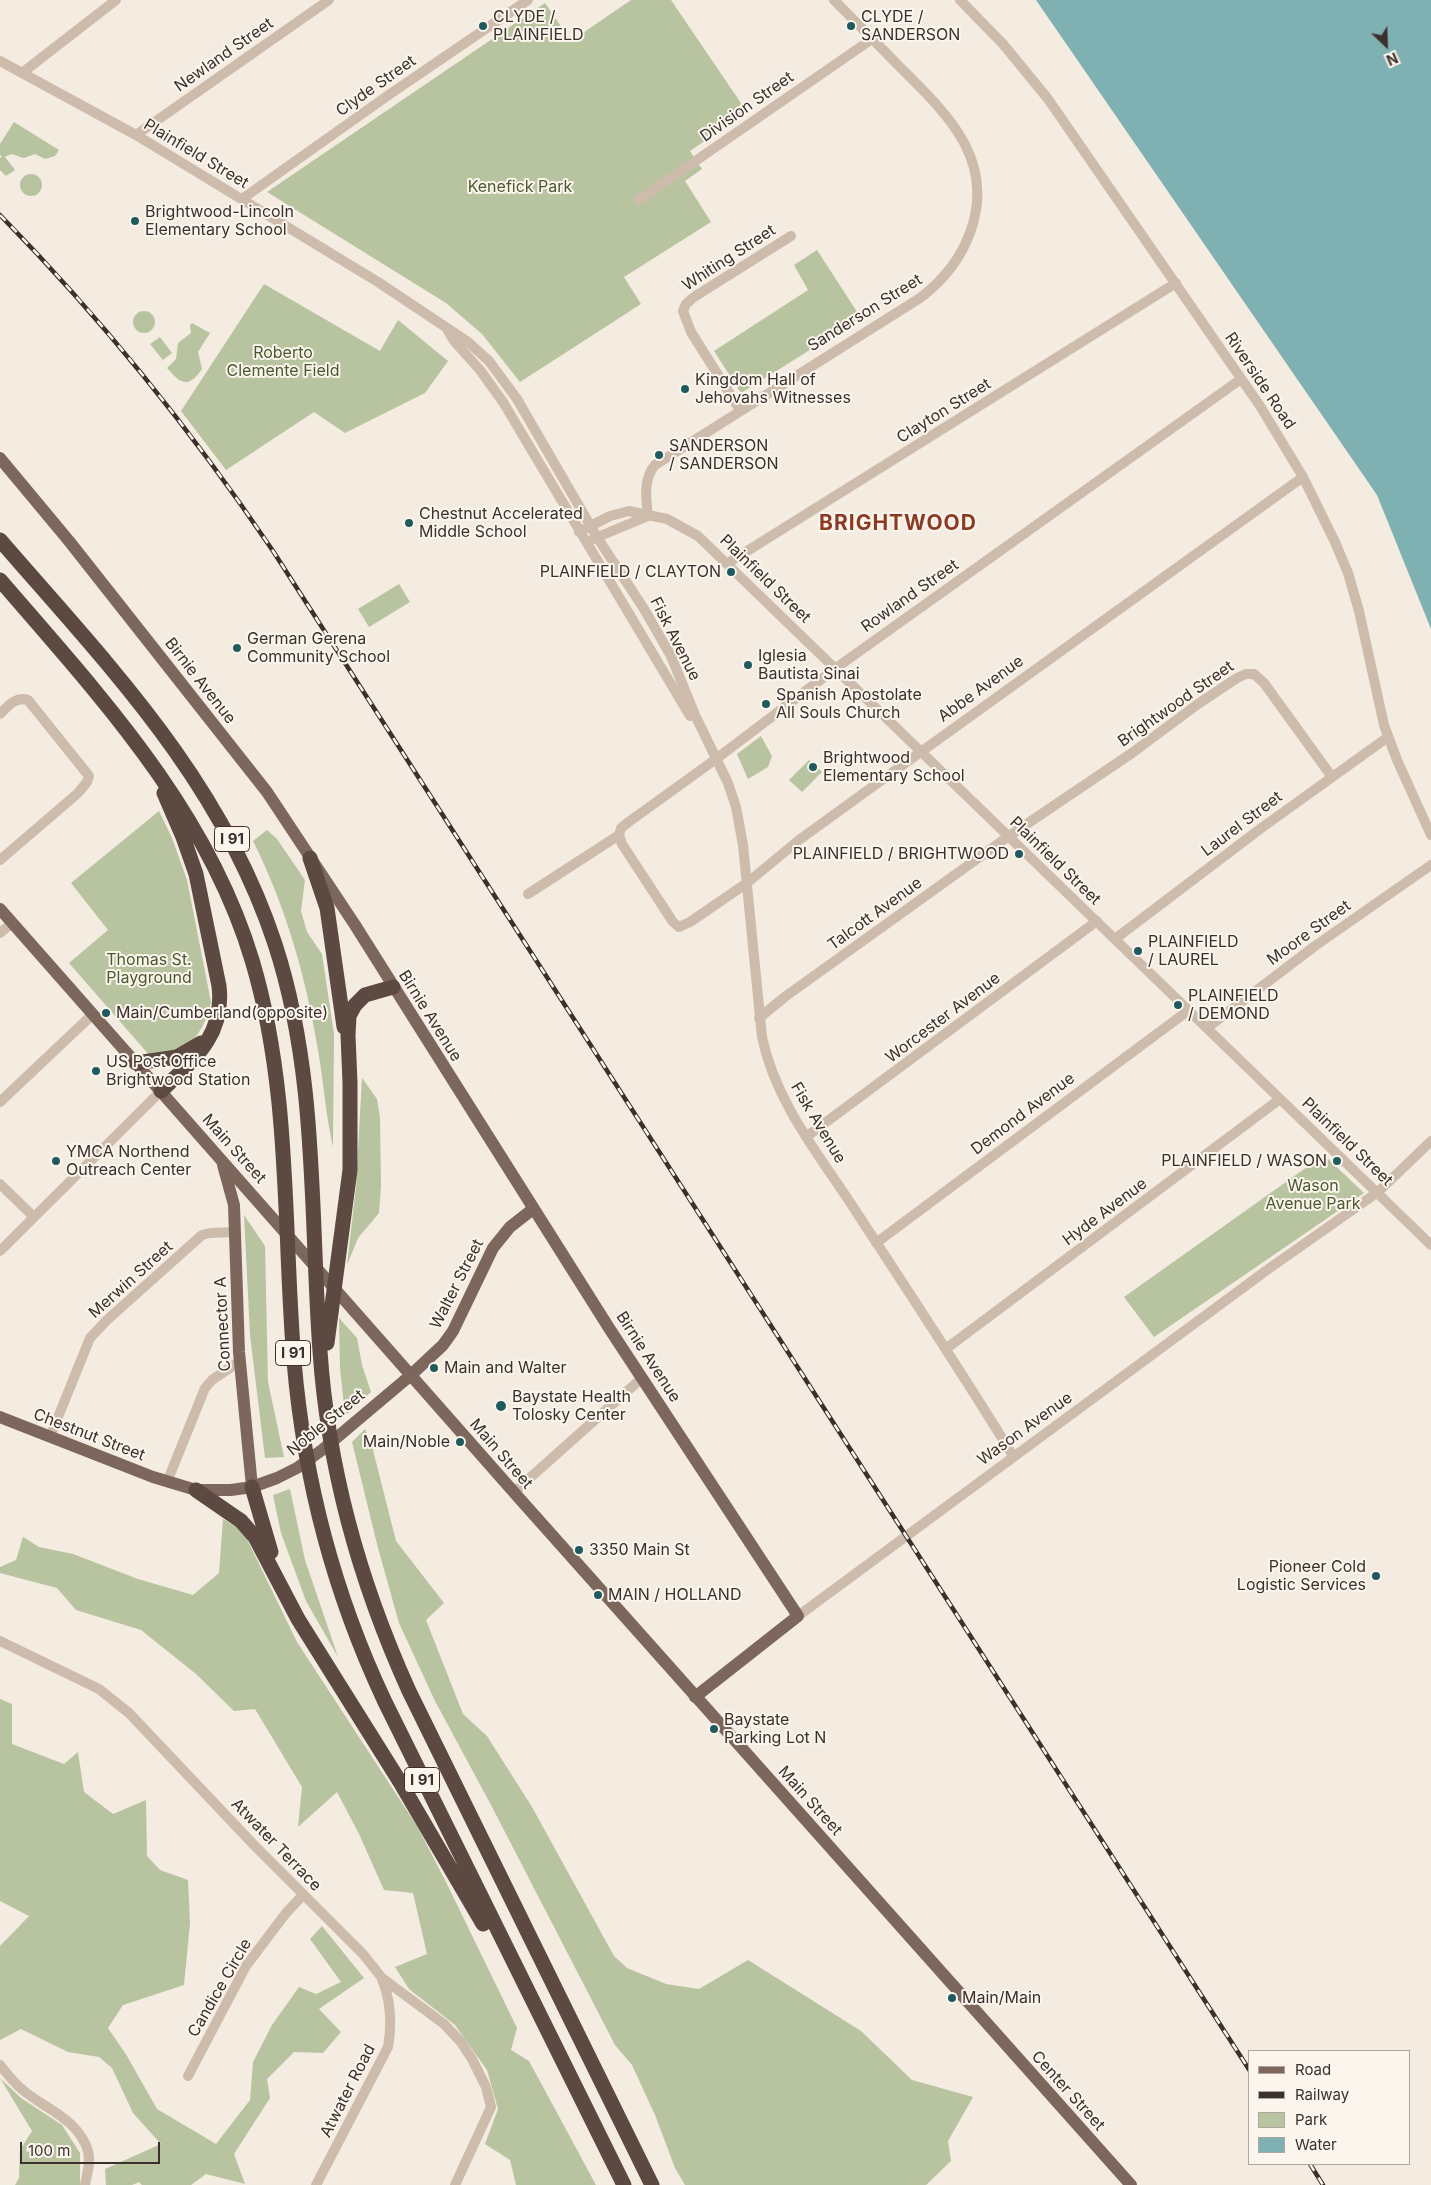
<!DOCTYPE html>
<html>
<head>
<meta charset="utf-8">
<style>
	body { margin:0 }
	#map { position:relative; width:1431px; height:2185px; overflow:hidden; background:#f4ebe1; font-family:Inter,sans-serif }
	canvas { display:block }
	.legend { position:absolute; left:1248px; top:2050px; width:162px; height:115px; box-sizing:border-box; background:#fbf5ee; border:1px solid #aea6a0; margin:0; padding:6px 9px; list-style:none; font-size:15px; color:#3b302b }
	.legend li { display:flex; align-items:center; gap:10px; height:25px }
	.legend b { width:25px; border:1px solid #aea6a0 }
	.north { position:absolute; left:1361px; top:20px; width:50px; height:50px; -webkit-text-stroke:4px #fbf5ee; paint-order:stroke; rotate:156deg; font-size:14px; font-weight:700; line-height:20px; text-align:center; color:#3b302b }
	.north::after { content:''; display:block; margin:auto; width:18px; height:22px; background:#3b302b; clip-path:polygon(50% 0,100% 100%,50% 72%,0 100%) }
	.scale { position:absolute; left:20px; top:2142px; width:140px; height:22px; box-sizing:border-box; border:2px solid #3b302b; border-top:0; padding-left:6px; font-size:15px; line-height:18px; white-space:nowrap; color:#3b302b; -webkit-text-stroke:4px #fbf5ee; paint-order:stroke }
</style>
</head>
<body>
<div id="map">
<canvas width="1431" height="2185"></canvas>
<ul class="legend">
<li><b style="height:6px;background:#7d675c"></b>Road</li>
<li><b style="height:6px;background:#3b302b"></b>Railway</li>
<li><b style="height:14px;background:#b8c4a0"></b>Park</li>
<li><b style="height:14px;background:#7fb0b2"></b>Water</li>
</ul>
<div class="north">N</div>
<div class="scale">100 m</div>
</div>
<script>
const ctx = document.querySelector('canvas').getContext('2d');
ctx.lineJoin = 'round';
function fillPath(path, color) {
  ctx.fillStyle = color;
  ctx.fill(path, 'evenodd');
}
function trace(path, color, width, dash) {
  ctx.strokeStyle = color;
  ctx.lineWidth = width;
  ctx.lineCap = dash ? 'butt' : 'round';
  ctx.setLineDash(dash || []);
  ctx.stroke(path);
}
function drawText(font, color, halo, rows, align = 'center') {
  ctx.font = font + ' Inter,sans-serif';
  ctx.lineWidth = 4;
  ctx.setLineDash([]);
  ctx.textBaseline = 'middle';
  ctx.strokeStyle = halo;
  ctx.fillStyle = color;
  for (const [text, x, y, turn = 0] of rows) {
    ctx.save();
    ctx.translate(x, y);
    ctx.rotate((+turn || 0) * Math.PI / 180);
    ctx.textAlign = isNaN(turn) ? turn : align;
    if (halo) ctx.strokeText(text, 0, 0);
    ctx.fillText(text, 0, 0);
    ctx.restore();
  }
}
const green = new Path2D(`
	M631,0H671L747,112L690,151L702,169L685,181L711,222L624,277L641,304L520,382L482,334L446,303L267,192L545,3L571,41Z
	M14,122L59,150L55,156L45,159L35,154L24,158C15,156 14,151 5,157L15,170L6,176L0,170V158L2,157L0,155V144Z
	M20 185a11 11 0 1 1 22 0a11 11 0 1 1-22 0Z
	M817,250L861,318L741,393L714,351L808,290L794,265Z
	M264,284L380,351L398,320L448,361L425,393L345,433L314,412L226,470L181,411Z
	M133 322a11 11 0 1 1 22 0a11 11 0 1 1-22 0Z
	M192,323L210,333L198,352L202,369C188,389 181,384 167,368L176,359L178,343L191,333L190,325Z
	M160,337L172,353L163,360L150,344Z
	M399,584L410,602L369,627L358,609Z
	M761,736L772,756L768,767L748,779L737,754Z
	M809,760L822,772L802,792L789,780Z
	M159,811L172,838L187,880L211,1002C207,1020 199,1039 182,1048C173,1053 160,1054 150,1056L69,963L108,930L71,883Z
	M267,830L277,839L305,880L301,911L307,932L322,954L334,1034L333,1147C326,1117 324,1087 319,1056C307,981 287,909 253,841Z
	M362,1078L377,1099L380,1117L381,1186L379,1213L358,1238L347,1265L356,1187Z
	M1324,1155L1364,1193L1154,1337L1124,1297Z
	M244,1215L265,1246L268,1382L284,1457L265,1458L250,1335Z
	M339,1318L357,1338L362,1365L371,1392L345,1416L340,1368Z
	M365,1429L372,1446L396,1541L444,1603L426,1620L463,1714L487,1736L532,1807L614,1956L627,1968L666,1984L699,1989L748,1960L861,2031L912,2080L973,2097L948,2141L951,2161L926,2185H685L675,2168L655,2115L632,2065L615,2045L491,1805L435,1701L399,1623L378,1548L352,1442Z
	M290,1489L305,1560L338,1657L306,1601L281,1533L273,1495Z
	M223,1519L243,1531L297,1642L417,1826L446,1882L517,2028L511,2050L529,2061L596,2185H516L510,2160L485,2144L498,2109L487,2070L455,2025L409,1989L395,1967L427,1954L413,1893L384,1890L359,1834L337,1792L298,1827L302,1787L255,1709L234,1711L196,1674L141,1630L76,1610L57,1588L0,1573V1567L16,1560L23,1537L39,1547L73,1554L138,1579L193,1595L219,1573Z
	M0,1699L12,1704V1744L64,1764L78,1752L84,1792L113,1814L146,1800L147,1856L160,1870L188,1880L190,1923L184,1985L123,2005L108,2028L127,2056L157,2109L216,2144L250,2100L253,2062L272,2025L299,1987L316,1994L341,1982L310,1939L322,1926L364,1978L319,2009L341,2032L323,2053L294,2052L267,2079L270,2098L234,2154L245,2184L206,2174L191,2185H142L139,2182L132,2185H106L105,2169L161,2144L133,2113L112,2068L99,2057L68,2052L21,2029L0,2040V1946L29,1916L0,1901Z
	M0,2078L21,2098L62,2125L80,2153V2185H15L19,2178L20,2150L32,2131Z`);
const water = new Path2D(`
	M1036,0H1431V629L1377,495Z`);
const minor = new Path2D(`
	M960,0L1003,44L1048,99L1260,406L1303,477L1335,542L1348,573L1359,611L1384,725L1397,760L1431,835
	M0,61L136,135L378,282L468,342L489,361L517,399L597,537L644,609L671,656L695,715L728,783L736,807L743,845L762,1037C776,1104 821,1157 857,1213C910,1294 963,1374 1013,1456
	M22,73L116,0
	M136,135L329,0
	M242,199L390,94L528,0
	M639,200L872,39
	M448,331L454,341L480,370L503,402L690,716
	M740,410L691,332L683,311L686,304L694,297L791,236
	M648,516C646,499 643,479 655,465L920,298C944,280 961,259 971,230C995,160 948,115 903,70C880,47 857,23 834,0
	M579,532L610,516L629,511L667,519L698,536L1431,1245
	M593,539L648,516
	M728,563L1176,283
	M0,714C8,706 16,696 28,700L89,776L87,782L78,793L0,860
	M619,835L622,844L673,922L679,927L690,922L747,883L799,840L868,790L1303,477
	M528,894L619,835L621,828L630,821L716,759L836,668L1241,379
	M0,933L12,923
	M1115,939L1260,829L1388,737
	M759,1018L786,996L1009,836L1132,753L1198,704L1237,678L1246,674H1254L1264,683L1332,777
	M1207,1028L1315,946L1431,865
	M0,1102L93,1014
	M806,1137L1097,921
	M0,1184L34,1217
	M876,1243L1189,1010
	M0,1251L161,1091
	M947,1348L1280,1099
	M50,1437L90,1338L107,1320L202,1235L210,1233L235,1232
	M167,1482L205,1388L212,1380L240,1361
	M514,1492L642,1378
	M798,1616L1267,1270L1378,1192L1431,1141
	M0,1641L99,1689L129,1713L253,1844L363,1954L382,1978L444,2024L461,2042L472,2059L486,2087L491,2107L455,2185
	M0,2065C7,2074 15,2084 24,2091C46,2109 79,2120 88,2151C91,2162 87,2174 85,2185
	M188,2076L246,1966L286,1913L303,1895
	M316,2185L388,2047C392,2024 391,2001 382,1979`);
const major = new Path2D(`
	M0,458L69,541L267,792L355,925L609,1328L798,1616L695,1697
	M0,909L519,1498L1131,2185
	M223,1165L234,1205L239,1352L252,1487
	M0,1417L153,1477L196,1490H231L252,1487L277,1478L297,1468L322,1450L411,1375L443,1345L453,1331L493,1248L510,1227L533,1209`);
const highway = new Path2D(`
	M0,540C110,667 221,780 275,944C318,1075 310,1215 320,1351C328,1469 360,1583 409,1691L652,2185
	M0,580C100,696 207,810 252,960C291,1090 283,1226 294,1361C304,1479 334,1594 385,1702L624,2185
	M310,858L327,908L344,1027
	M136,1063L177,1057L201,1043
	M161,1091C193,1060 225,1036 219,986L196,874L183,837L164,793
	M327,1343L350,1170V1083L348,1035L349,1016L355,1005L365,995L393,987
	M252,1487L271,1552
	M196,1490L241,1521L255,1537L298,1619L400,1782L483,1924`);
const rail = new Path2D(`
	M0,215C101,318 192,431 273,551L1250,2071
	M1310,2164L1323,2185`);
const markers = [
	[483,26,5,"#1f5a5e"],
	[851,26,5,"#1f5a5e"],
	[135,221,5,"#1f5a5e"],
	[685,389,5,"#1f5a5e"],
	[659,455,5,"#1f5a5e"],
	[409,523,5,"#1f5a5e"],
	[731,572,5,"#1f5a5e"],
	[237,648,5,"#1f5a5e"],
	[748,665,5,"#1f5a5e"],
	[766,704,5,"#1f5a5e"],
	[813,767,5,"#1f5a5e"],
	[1019,854,5,"#1f5a5e"],
	[1138,951,5,"#1f5a5e"],
	[1178,1005,5,"#1f5a5e"],
	[106,1013,5,"#1f5a5e"],
	[96,1071,5,"#1f5a5e"],
	[56,1161,5,"#1f5a5e"],
	[1337,1161,5,"#1f5a5e"],
	[434,1368,5,"#1f5a5e"],
	[501,1406,6,"#1f5a5e"],
	[460,1442,5,"#1f5a5e"],
	[579,1550,5,"#1f5a5e"],
	[1376,1576,5,"#1f5a5e"],
	[598,1595,5,"#1f5a5e"],
	[714,1729,5,"#1f5a5e"],
	[952,1998,5,"#1f5a5e"]
];
const shields = [
	[232,839,35],
	[293,1353,35],
	[422,1780,35]
];
const shieldNames = [
	["I 91",232,839],
	["I 91",293,1353],
	["I 91",422,1780]
];
const poiNames = [
	["CLYDE /",493,17],
	["PLAINFIELD",493,35],
	["CLYDE /",861,17],
	["SANDERSON",861,35],
	["Brightwood-Lincoln",145,212],
	["Elementary School",145,230],
	["Kingdom Hall of",695,380],
	["Jehovahs Witnesses",695,398],
	["SANDERSON",669,446],
	["/ SANDERSON",669,464],
	["Chestnut Accelerated",419,514],
	["Middle School",419,532],
	["PLAINFIELD / CLAYTON",721,572,"right"],
	["German Gerena",247,639],
	["Community School",247,657],
	["Iglesia",758,656],
	["Bautista Sinai",758,674],
	["Spanish Apostolate",776,695],
	["All Souls Church",776,713],
	["Brightwood",823,758],
	["Elementary School",823,776],
	["PLAINFIELD / BRIGHTWOOD",1009,854,"right"],
	["PLAINFIELD",1148,942],
	["/ LAUREL",1148,960],
	["PLAINFIELD",1188,996],
	["/ DEMOND",1188,1014],
	["Main/Cumberland(opposite)",116,1013],
	["US Post Office",106,1062],
	["Brightwood Station",106,1080],
	["YMCA Northend",66,1152],
	["Outreach Center",66,1170],
	["PLAINFIELD / WASON",1327,1161,"right"],
	["Main and Walter",444,1368],
	["Baystate Health",512,1397],
	["Tolosky Center",512,1415],
	["Main/Noble",450,1442,"right"],
	["3350 Main St",589,1550],
	["Pioneer Cold",1366,1567,"right"],
	["Logistic Services",1366,1585,"right"],
	["MAIN / HOLLAND",608,1595],
	["Baystate",724,1720],
	["Parking Lot N",724,1738],
	["Main/Main",962,1998]
];
const streetNames = [
	["Newland Street",224,55,-35],
	["Clyde Street",376,86,-35],
	["Division Street",747,107,-35],
	["Plainfield Street",196,154,31],
	["Whiting Street",729,258,-33],
	["Sanderson Street",865,313,-32],
	["Riverside Road",1260,381,56],
	["Clayton Street",944,411,-32],
	["Plainfield Street",765,579,44],
	["Rowland Street",910,596,-35],
	["Fisk Avenue",675,639,63],
	["Birnie Avenue",200,681,52],
	["Abbe Avenue",981,689,-36],
	["Brightwood Street",1176,704,-35],
	["Laurel Street",1242,824,-37],
	["Plainfield Street",1055,861,44],
	["Talcott Avenue",875,914,-36],
	["Moore Street",1309,933,-36],
	["Birnie Avenue",430,1016,58],
	["Worcester Avenue",943,1018,-37],
	["Demond Avenue",1023,1114,-37],
	["Fisk Avenue",818,1123,59],
	["Plainfield Street",1347,1142,44],
	["Main Street",234,1149,48],
	["Hyde Avenue",1105,1212,-37],
	["Merwin Street",131,1280,-42],
	["Walter Street",457,1284,-63],
	["Connector A",223,1324,-93],
	["Birnie Avenue",648,1357,57],
	["Noble Street",326,1423,-39],
	["Wason Avenue",1025,1429,-36],
	["Chestnut Street",89,1435,21],
	["Main Street",501,1454,49],
	["Main Street",810,1801,48],
	["Atwater Terrace",276,1845,46],
	["Candice Circle",220,1988,-60],
	["Atwater Road",348,2091,-63],
	["Center Street",1068,2091,48]
];
const parkNames = [
	["Kenefick Park",520,187],
	["Roberto",283,353],
	["Clemente Field",283,371],
	["Thomas St.",149,960],
	["Playground",149,978],
	["Wason",1313,1186],
	["Avenue Park",1313,1204]
];
const districtNames = [
	["BRIGHTWOOD",898,524]
];
fillPath(green, '#b8c4a0');
fillPath(water, '#7fb0b2');
trace(minor, '#cdbbac', 10);
trace(major, '#7d675c', 12);
trace(highway, '#5c4a42', 15);
trace(rail, '#3b302b', 4.5);
trace(rail, '#fbf5ee', 2.5, [8]);
for (const [x, y, r, color] of markers) {
  const dot = new Path2D();
  dot.arc(x, y, r, 0, 2 * Math.PI);
  ctx.fillStyle = color;
  ctx.fill(dot);
  trace(dot, '#fbf5ee', 2);
}
for (const [x, y, w] of shields) {
  const box = new Path2D();
  box.roundRect(x - w / 2, y - 12.5, w, 25, 4);
  ctx.fillStyle = '#fbf5ee';
  ctx.fill(box);
  trace(box, '#3b302b', 1);
}
drawText('bold 15px', '#3b302b', null, shieldNames);
drawText('16px', '#3b302b', '#fbf5ee', poiNames, 'left');
drawText('16px', '#3b302b', '#fbf5ee', streetNames);
drawText('16px', '#4a5a2e', '#fbf5ee', parkNames);
ctx.letterSpacing = '1px';
drawText('bold 21px', '#8c3b22', '#fbf5ee', districtNames);
ctx.letterSpacing = '0px';
</script>
</body>
</html>
